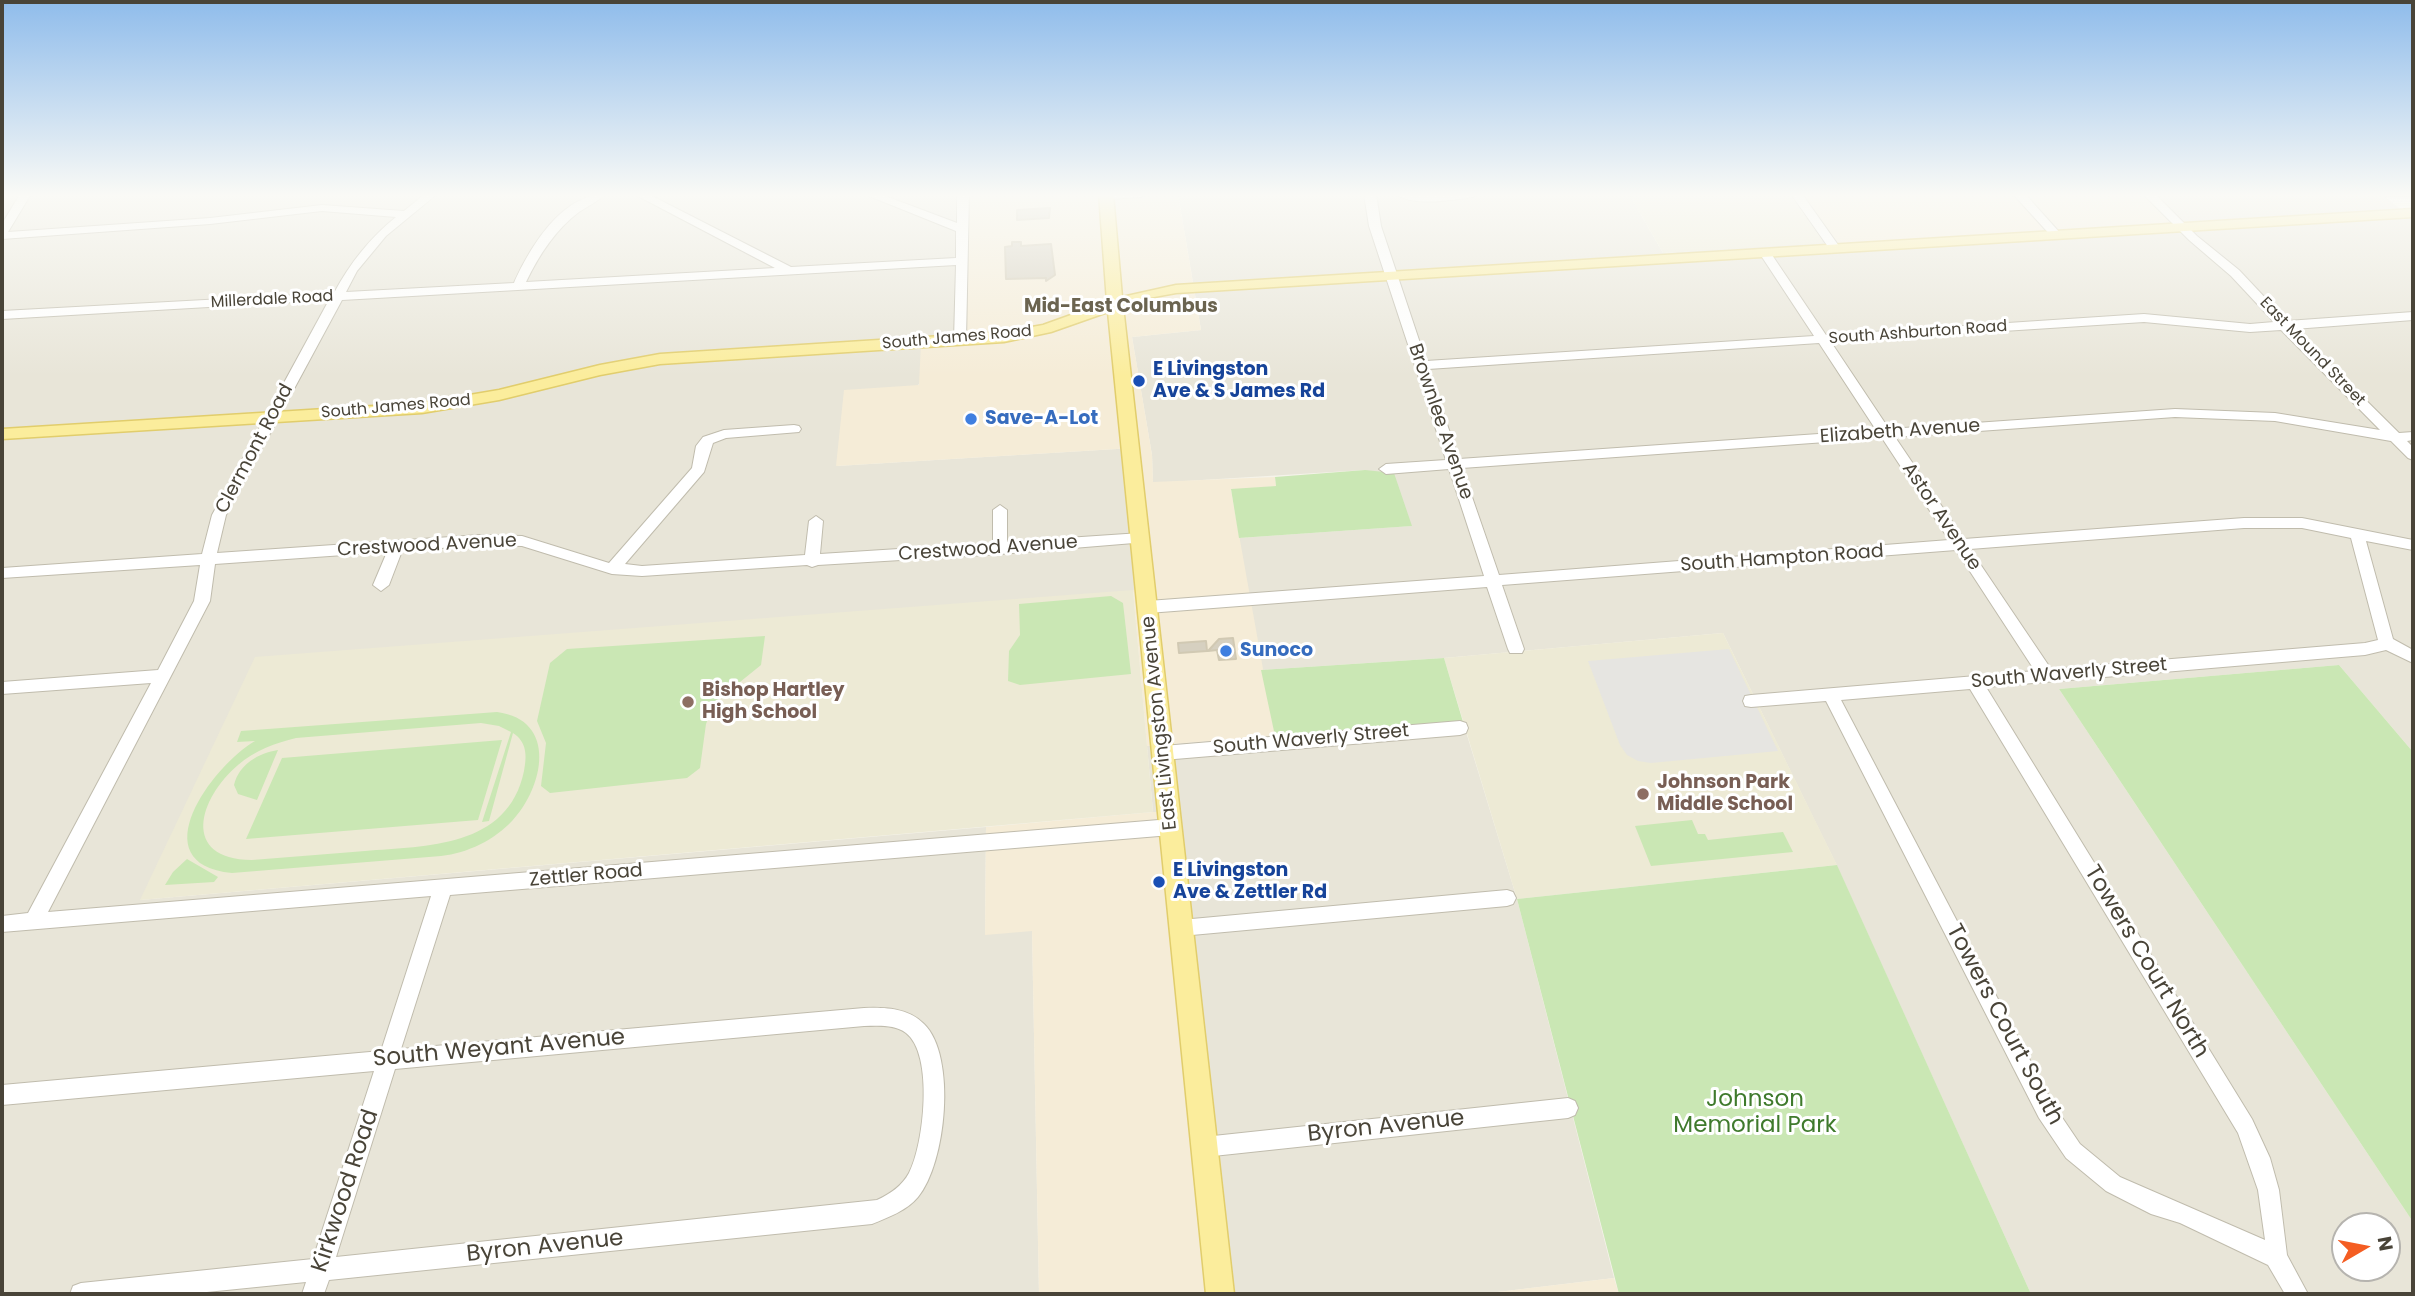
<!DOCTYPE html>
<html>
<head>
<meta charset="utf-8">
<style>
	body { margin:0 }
	#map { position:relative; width:2415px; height:1296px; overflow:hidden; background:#f5f3ea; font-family:Poppins,sans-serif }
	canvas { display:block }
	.frame { position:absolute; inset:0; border:4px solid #494438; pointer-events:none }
	.north { position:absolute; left:2331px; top:1212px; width:70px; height:70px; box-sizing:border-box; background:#fff; border:2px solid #b6b4af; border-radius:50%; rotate:80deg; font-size:19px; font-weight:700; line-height:28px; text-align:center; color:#494438 }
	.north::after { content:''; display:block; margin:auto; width:24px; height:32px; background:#f45d22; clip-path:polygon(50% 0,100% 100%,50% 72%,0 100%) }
</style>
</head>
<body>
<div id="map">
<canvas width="2415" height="1296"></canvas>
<div class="frame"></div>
<div class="north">N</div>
</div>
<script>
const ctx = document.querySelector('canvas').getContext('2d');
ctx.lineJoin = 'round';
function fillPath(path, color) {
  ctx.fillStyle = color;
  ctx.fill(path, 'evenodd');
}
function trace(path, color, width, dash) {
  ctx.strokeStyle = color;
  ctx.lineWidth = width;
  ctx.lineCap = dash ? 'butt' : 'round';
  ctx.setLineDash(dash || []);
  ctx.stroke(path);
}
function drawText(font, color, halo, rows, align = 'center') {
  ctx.font = font + ' Poppins,sans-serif';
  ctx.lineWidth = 6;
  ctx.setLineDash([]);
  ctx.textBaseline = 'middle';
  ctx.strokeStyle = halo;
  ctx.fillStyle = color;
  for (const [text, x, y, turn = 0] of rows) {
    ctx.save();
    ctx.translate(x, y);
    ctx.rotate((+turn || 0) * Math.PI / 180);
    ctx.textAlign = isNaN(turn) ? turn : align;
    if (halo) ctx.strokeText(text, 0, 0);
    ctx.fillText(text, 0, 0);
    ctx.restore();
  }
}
const residential = new Path2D(`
	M2,194H973L965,195L963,340L837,466L1133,448L1146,588L140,900L986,827L985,934L1032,930L1039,1294H2Z
	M1178,194H1629L1663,253L1823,241L1829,250L2147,194H2382L2406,214H2413V752L2339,665L2059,689L2413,1222V1294H2031L1837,866L1723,633L1444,658L1261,670L1239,538L1411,526L1365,470L1153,483L1152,455L1132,337L1201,330ZM2345,1226H2387V1268H2345Z
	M1463,722L1517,899L1614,1278L1481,1294H1223L1170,812H1153L1147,746Z`);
const commercial = new Path2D(`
	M1178,194L1201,330L1132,337L1152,455L1153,482L1275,477L1276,486L1231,490L1275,736L1147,746L1133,590L1145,588L1133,448L836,466L844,390L919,385L921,343L963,340L964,195Z
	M1790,194H2147L2183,228L1829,250Z
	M1153,812H1170L1223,1294H1039L1032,931L985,935L986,827Z
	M1614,1278L1619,1294H1481Z`);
const education = new Path2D(`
	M1629,194H1790L1824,243L1663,253Z
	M1133,590L1153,812L140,900L255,657Z
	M1723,633L1837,865L1517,899L1444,658Z`);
const green = new Path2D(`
	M1365,470L1394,473L1412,526L1239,538L1231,489L1276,486L1275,477Z
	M1111,596L1123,603L1131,674L1020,685L1008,681L1009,651L1020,635L1019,604Z
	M765,636L761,665L714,703L706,724L700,768L687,778L550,793L541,786L546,743L537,721L550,663L567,649Z
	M1444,658L1463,722L1275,736L1261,670Z
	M2339,665L2413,752V1222L2059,689Z
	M497,712C558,720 544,787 512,821C494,840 468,853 441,856L232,873C140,864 212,766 255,741L237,742L241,731ZM481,723L499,726L511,732L482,822L489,821L513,733C527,742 527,756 524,771C508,848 426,846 365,851C328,854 290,857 252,860C180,859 199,798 238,765C255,750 276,743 296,738Z
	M502,740L478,820L246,839L282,758Z
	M278,750L257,800L238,794L234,785C239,764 259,753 278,750Z
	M1692,820L1698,834H1705L1708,840L1783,832L1793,852L1651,866L1635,826Z
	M187,859L218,877L214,882L165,885L173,872Z
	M1837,865L2031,1294H1619L1517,899Z`);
const parking = new Path2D(`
	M1729,649L1778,751L1651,763L1638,761L1627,755L1620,745L1588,661Z`);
const building = new Path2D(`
	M1050,208L1049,218L1017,220V210Z
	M1012,242H1021V246L1051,244L1055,275L1046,281V278L1006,279L1005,247L1012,246Z
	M1233,638L1236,659L1219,660L1217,650L1208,651L1219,639Z
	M1206,641L1207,651L1179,653L1178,643Z`);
const minor = new Path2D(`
	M20,194H31L8,232L210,218L322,205L404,211L425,194H437L386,236L357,271L346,292L514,283C530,247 562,194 606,194C598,201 588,206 579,212C555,230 539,255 526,282L775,268L634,194H648L791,267L956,258V231L864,194H880L957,223V194H969L966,340L960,344L954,340L956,265L342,300L226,515L217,553L480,535L522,536L609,563L692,468L696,446L703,437L724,430L794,425L799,426L801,429L799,432L726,438L713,443L704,472L625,564L642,566L805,555L809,521L816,516L823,521L820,554L993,543V510L1000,505L1007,510V542L1141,533L1146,534L1148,538L1146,542L1000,554L818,565L812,567L807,565L642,576L612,574L522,546L480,545L402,551L389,585L381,591L373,585L387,552L215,564L210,601L48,912L1171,819L1177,822L1180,827L1177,832L1171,835L450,895L401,1049L864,1008C884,1007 909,1008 924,1024C957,1056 946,1164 918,1197C906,1211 889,1217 872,1224L329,1280L324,1294H302L306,1282L187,1294H70L73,1286L81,1283L313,1259L374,1071L2,1105V1085L381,1051L431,896L2,932V916L28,913L151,683L2,694V682L158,670L194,601L200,565L2,578V568L202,554L212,515L329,300L2,319V311L334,293C350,263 370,238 396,217L322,211L210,224L2,239V224ZM864,1026C878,1026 894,1024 906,1033C934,1054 924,1145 909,1173C902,1186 890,1194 877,1200L336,1257L395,1069Z
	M1102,194H1146L1141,197L1106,199L1102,198Z
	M1364,194H1376L1381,226L1426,361L1814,336L1760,254L1766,250L1770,252L1826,335L2144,314L2250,324L2274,322L2231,276L2189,240L2143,194H2155L2197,236L2239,270L2287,321L2413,312V320L2294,329L2399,433L2413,432V440L2407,441L2413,447V460L2408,458L2391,441L2275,421L2175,417L1895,437L1964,539L2244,518H2302L2413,540V550L2366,541L2393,639L2413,650V663L2386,650L2365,655L1986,687L2252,1119L2270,1158L2279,1190L2287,1255L2308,1294H2285L2268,1265L2180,1223L2151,1214L2106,1191L2066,1158L2039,1118L1826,701L1751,707L1745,706L1743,701L1745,696L1751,695L2035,671L1956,550L1502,585L1524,649L1522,653H1510L1508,649L1487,587L1148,613L1143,611L1140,607L1148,601L1484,576L1449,469L1386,474L1379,469L1386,464L1446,460L1369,226ZM2144,322L2250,332L2281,330L2380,430L2275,413L2175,409L1889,429L1831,342ZM1819,343L1876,430L1459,459L1428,369ZM1882,438L1949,540L1499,575L1462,468ZM2244,528H2302L2351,538L2378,640L2365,643L2051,669L1970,549ZM1970,689L2238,1133L2258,1190L2265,1240L2120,1177L2080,1144L2053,1104L1841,700Z
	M1395,194H1478L1473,197C1450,200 1415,207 1395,194Z
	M1791,194H1802L1841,249L1839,251H1831Z
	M2013,194H2025L2061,234V238H2053Z
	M1460,721L1466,723L1468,728L1466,733L1460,735L1163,760L1157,758L1155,753L1157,748L1163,746Z
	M1507,890L1513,892L1516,898L1513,904L1507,906L1181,936L1174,934L1172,928L1174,922L1181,920Z
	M1568,1098L1575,1101L1578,1108L1575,1115L1568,1118L1204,1157L1197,1154L1194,1147L1197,1140L1204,1137Z`);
const major = new Path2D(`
	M1099,194H1113L1122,297L1176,285L2413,209V217L1176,293L1143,299L1123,306L1234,1294H1206L1108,312L1051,332L1004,342L660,364L600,375L499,400L422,413L2,439V429L422,403L499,390L600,365L660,354L1004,332L1043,325L1107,302Z`);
const markers = [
	[1139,381,7,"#1a4fb4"],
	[971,419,7,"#3f7fe0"],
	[1226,651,7,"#3f7fe0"],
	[688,702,7,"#8d6e63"],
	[1643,794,7,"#8d6e63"],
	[1159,882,7,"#1a4fb4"]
];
const farStreetnames = [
	["Millerdale Road",272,300,-3],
	["South Ashburton Road",1918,333,-4],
	["South James Road",957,338,-5],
	["East Mound Street",2312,352,46],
	["South James Road",396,407,-5]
];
const farQuarternames = [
	["Mid-East Columbus",1121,307]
];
const transitNames = [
	["E Livingston",1153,370],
	["Ave & S James Rd",1153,392],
	["E Livingston",1173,871],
	["Ave & Zettler Rd",1173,893]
];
const shopNames = [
	["Save-A-Lot",985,419],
	["Sunoco",1240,651]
];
const streetNames = [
	["Brownlee Avenue",1440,422,71],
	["Elizabeth Avenue",1900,432,-4],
	["Clermont Road",255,449,-62],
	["Astor Avenue",1941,517,56],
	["Crestwood Avenue",427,546,-3],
	["Crestwood Avenue",988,549,-4],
	["South Hampton Road",1782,559,-4],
	["South Waverly Street",2069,674,-5],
	["East Livingston Avenue",1160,723,-96],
	["South Waverly Street",1311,740,-5],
	["Zettler Road",586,876,-5]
];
const educationNames = [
	["Bishop Hartley",702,691],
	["High School",702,713],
	["Johnson Park",1657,783],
	["Middle School",1657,805]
];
const nearStreetnames = [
	["Towers Court North",2146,962,59],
	["Towers Court South",2004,1025,62],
	["South Weyant Avenue",499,1049,-5],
	["Byron Avenue",1386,1127,-6],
	["Kirkwood Road",346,1191,-72],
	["Byron Avenue",545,1247,-6]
];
const nearParknames = [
	["Johnson",1755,1100],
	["Memorial Park",1755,1126]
];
fillPath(residential, '#e8e5d8');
fillPath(commercial, '#f5ecd7');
fillPath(education, '#edead5');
fillPath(green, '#cae7b4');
fillPath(parking, '#e6e5e1');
fillPath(building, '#d6d0c0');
trace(building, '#d1c9b3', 2);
trace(minor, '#c0bcad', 2);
trace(major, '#e1cd6c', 3);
fillPath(minor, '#fff');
fillPath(major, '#fbed9c');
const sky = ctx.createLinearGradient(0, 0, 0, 376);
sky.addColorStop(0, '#8fbceb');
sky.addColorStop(0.52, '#fafaf6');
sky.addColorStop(1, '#fafaf600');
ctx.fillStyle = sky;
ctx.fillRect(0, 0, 2415, 376);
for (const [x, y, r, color] of markers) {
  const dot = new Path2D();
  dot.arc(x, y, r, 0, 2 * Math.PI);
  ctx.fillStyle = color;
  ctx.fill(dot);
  trace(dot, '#fff', 2.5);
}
drawText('16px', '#494438', '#fff', farStreetnames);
drawText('bold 19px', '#6b6450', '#fff', farQuarternames);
drawText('bold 19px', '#164399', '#fff', transitNames, 'left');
drawText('bold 19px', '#366cbe', '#fff', shopNames, 'left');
drawText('19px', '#494438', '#fff', streetNames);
drawText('bold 19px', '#785e54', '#fff', educationNames, 'left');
drawText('23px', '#494438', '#fff', nearStreetnames);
drawText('23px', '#3f7a2c', '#fff', nearParknames);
</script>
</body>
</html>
